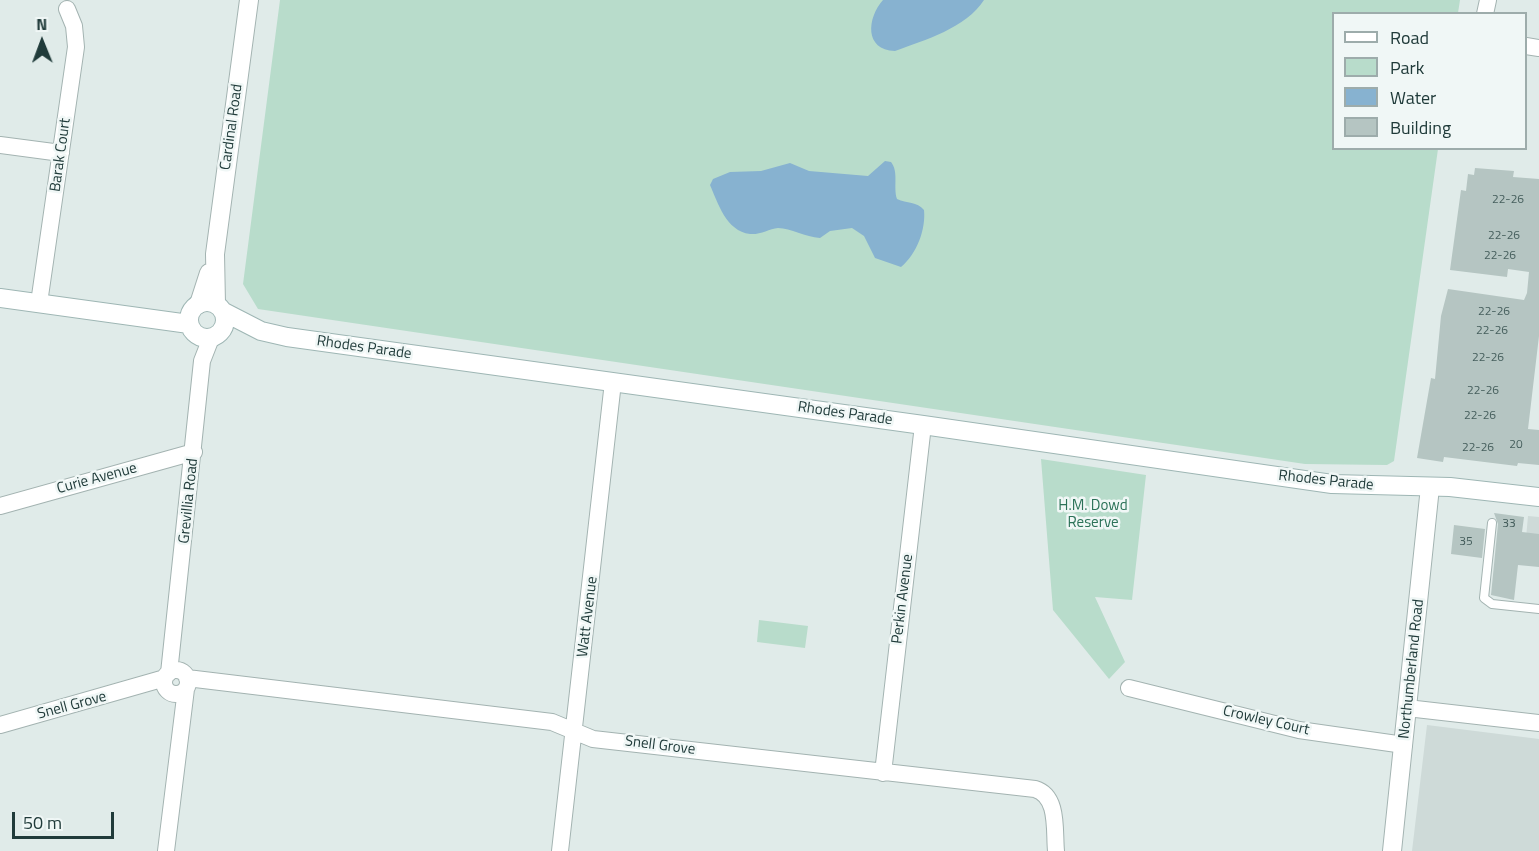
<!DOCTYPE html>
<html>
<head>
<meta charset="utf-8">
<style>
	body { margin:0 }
	#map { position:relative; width:1539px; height:851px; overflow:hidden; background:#e0ebe9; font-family:"Titillium Web",sans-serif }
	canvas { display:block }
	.legend { position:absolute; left:1332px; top:12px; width:195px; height:138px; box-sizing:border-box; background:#f0f7f6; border:2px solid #9dacab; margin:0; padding:8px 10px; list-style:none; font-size:18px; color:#203b3a }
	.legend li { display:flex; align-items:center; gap:12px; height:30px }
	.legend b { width:30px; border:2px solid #9dacab }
	.north { position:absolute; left:12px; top:12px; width:60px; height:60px; -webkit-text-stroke:4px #f0f7f6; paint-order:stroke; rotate:359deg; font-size:16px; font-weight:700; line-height:24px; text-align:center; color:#203b3a }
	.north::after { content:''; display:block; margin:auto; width:21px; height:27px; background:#203b3a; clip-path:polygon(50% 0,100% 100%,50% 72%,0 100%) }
	.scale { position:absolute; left:12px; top:812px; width:102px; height:27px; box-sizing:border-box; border:3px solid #203b3a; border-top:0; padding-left:8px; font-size:18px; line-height:21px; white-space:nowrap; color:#203b3a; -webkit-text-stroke:4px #f0f7f6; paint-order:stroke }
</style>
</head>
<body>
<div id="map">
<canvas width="1539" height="851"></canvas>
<ul class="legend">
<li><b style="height:8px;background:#fff"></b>Road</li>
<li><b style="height:16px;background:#b8dccb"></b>Park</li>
<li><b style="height:16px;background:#87b2d0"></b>Water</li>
<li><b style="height:16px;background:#b5c5c2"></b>Building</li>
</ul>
<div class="north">N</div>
<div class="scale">50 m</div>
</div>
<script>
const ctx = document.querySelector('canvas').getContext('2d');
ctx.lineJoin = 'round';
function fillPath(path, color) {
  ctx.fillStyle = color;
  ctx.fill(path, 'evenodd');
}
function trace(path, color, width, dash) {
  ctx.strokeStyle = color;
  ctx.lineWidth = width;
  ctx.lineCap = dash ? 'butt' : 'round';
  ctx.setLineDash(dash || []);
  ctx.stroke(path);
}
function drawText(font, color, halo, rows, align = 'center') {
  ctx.font = font + ' "Titillium Web",sans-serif';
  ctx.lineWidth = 5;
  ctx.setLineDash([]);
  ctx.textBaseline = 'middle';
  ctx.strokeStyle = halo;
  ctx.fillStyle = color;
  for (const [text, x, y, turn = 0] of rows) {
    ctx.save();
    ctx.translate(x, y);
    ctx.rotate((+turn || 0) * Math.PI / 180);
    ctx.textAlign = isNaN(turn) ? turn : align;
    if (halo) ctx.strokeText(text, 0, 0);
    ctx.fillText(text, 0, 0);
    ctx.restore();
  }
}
const built = new Path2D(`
	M1528,516L1539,517V559L1524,560Z
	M1427,725L1539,739V851H1412Z`);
const green = new Path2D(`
	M280,0H1460L1458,13L1334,14V148L1438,149L1394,461L1387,465L1305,464L258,309L243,284Z
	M1041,459L1146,475L1132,600L1095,597L1125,662L1109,679L1053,610Z
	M759,620L808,626L805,648L757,642Z`);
const water = new Path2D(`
	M883,0H984C966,28 925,40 895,51C864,50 867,18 883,0Z
	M885,161L891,162C899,172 893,187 897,199C907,204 917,201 924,210C926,229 917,254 901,267L875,258L864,236L852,228L830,231L820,238C805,237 791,228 778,228C769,229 760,235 750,234C726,231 718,203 710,185L713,179L730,172L761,171L790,163L809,171L868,176Z`);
const building = new Path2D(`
	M1475,168L1514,171L1513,177L1539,179V336L1528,429L1539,430V465L1518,463L1517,466L1444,457L1443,462L1417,458L1431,378L1435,379L1441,316L1448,289L1524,300L1527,293L1529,272L1508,269L1507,277L1450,270L1461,190L1466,191L1468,174L1474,175Z
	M1494,513L1524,517L1522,532L1539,534V567L1518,565L1514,600L1491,595L1498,524Z
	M1454,525L1485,529L1482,558L1451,554Z`);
const service = new Path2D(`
	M1492,523L1484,598L1492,604L1539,609`);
const minor = new Path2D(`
	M1485,14L1488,0
	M1526,46L1539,48
	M0,145L61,153
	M39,303L76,47L74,26L67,9
	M0,506L194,452
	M164 682a12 12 0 1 1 24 0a12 12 0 1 1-24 0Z
	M169,673L202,361L211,338
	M187,678L552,722L593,739L1035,789C1059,796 1054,831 1056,851
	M1129,688L1299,730L1404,745
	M1407,708L1539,723
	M0,725L165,678
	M883,773L923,425
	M166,851L186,689
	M560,851L613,382`);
const tertiary = new Path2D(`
	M199,304L209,273
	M216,304L215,254L249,0
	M1392,851L1430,487`);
const secondary = new Path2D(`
	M0,298L189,324
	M189 320a18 18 0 1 1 36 0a18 18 0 1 1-36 0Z
	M224,312L261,331L287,337L923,425L1332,484L1450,487L1539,497`);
const numberNames = [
	["22-26",1508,200],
	["22-26",1504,236],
	["22-26",1500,256],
	["22-26",1494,312],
	["22-26",1492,331],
	["22-26",1488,358],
	["22-26",1483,391],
	["22-26",1480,416],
	["20",1516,445],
	["22-26",1478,448],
	["33",1509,524],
	["35",1466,542]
];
const streetNames = [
	["Cardinal Road",232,127,-82],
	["Barak Court",61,155,-82],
	["Rhodes Parade",364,348,8],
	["Rhodes Parade",845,414,8],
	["Curie Avenue",97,479,-15],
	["Rhodes Parade",1326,481,6],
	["Grevillia Road",189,501,-84],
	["Perkin Avenue",903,599,-83],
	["Watt Avenue",588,617,-83],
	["Northumberland Road",1412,669,-84],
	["Snell Grove",72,706,-15],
	["Crowley Court",1266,721,13],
	["Snell Grove",660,746,7]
];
const parkNames = [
	["H.M. Dowd",1093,506],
	["Reserve",1093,523]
];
fillPath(built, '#cedad8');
fillPath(green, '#b8dccb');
fillPath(water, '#87b2d0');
fillPath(building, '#b5c5c2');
trace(service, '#a3b3b1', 10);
trace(minor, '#a3b3b1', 18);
trace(tertiary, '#a3b3b1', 20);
trace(secondary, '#9eb6b4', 20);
trace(service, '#fff', 8);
trace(minor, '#fff', 16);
trace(tertiary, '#fff', 18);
trace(secondary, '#fff', 18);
drawText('12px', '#455e5c', null, numberNames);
drawText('15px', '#203b3a', '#f0f7f6', streetNames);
drawText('15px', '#2b7258', '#f0f7f6', parkNames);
</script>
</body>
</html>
